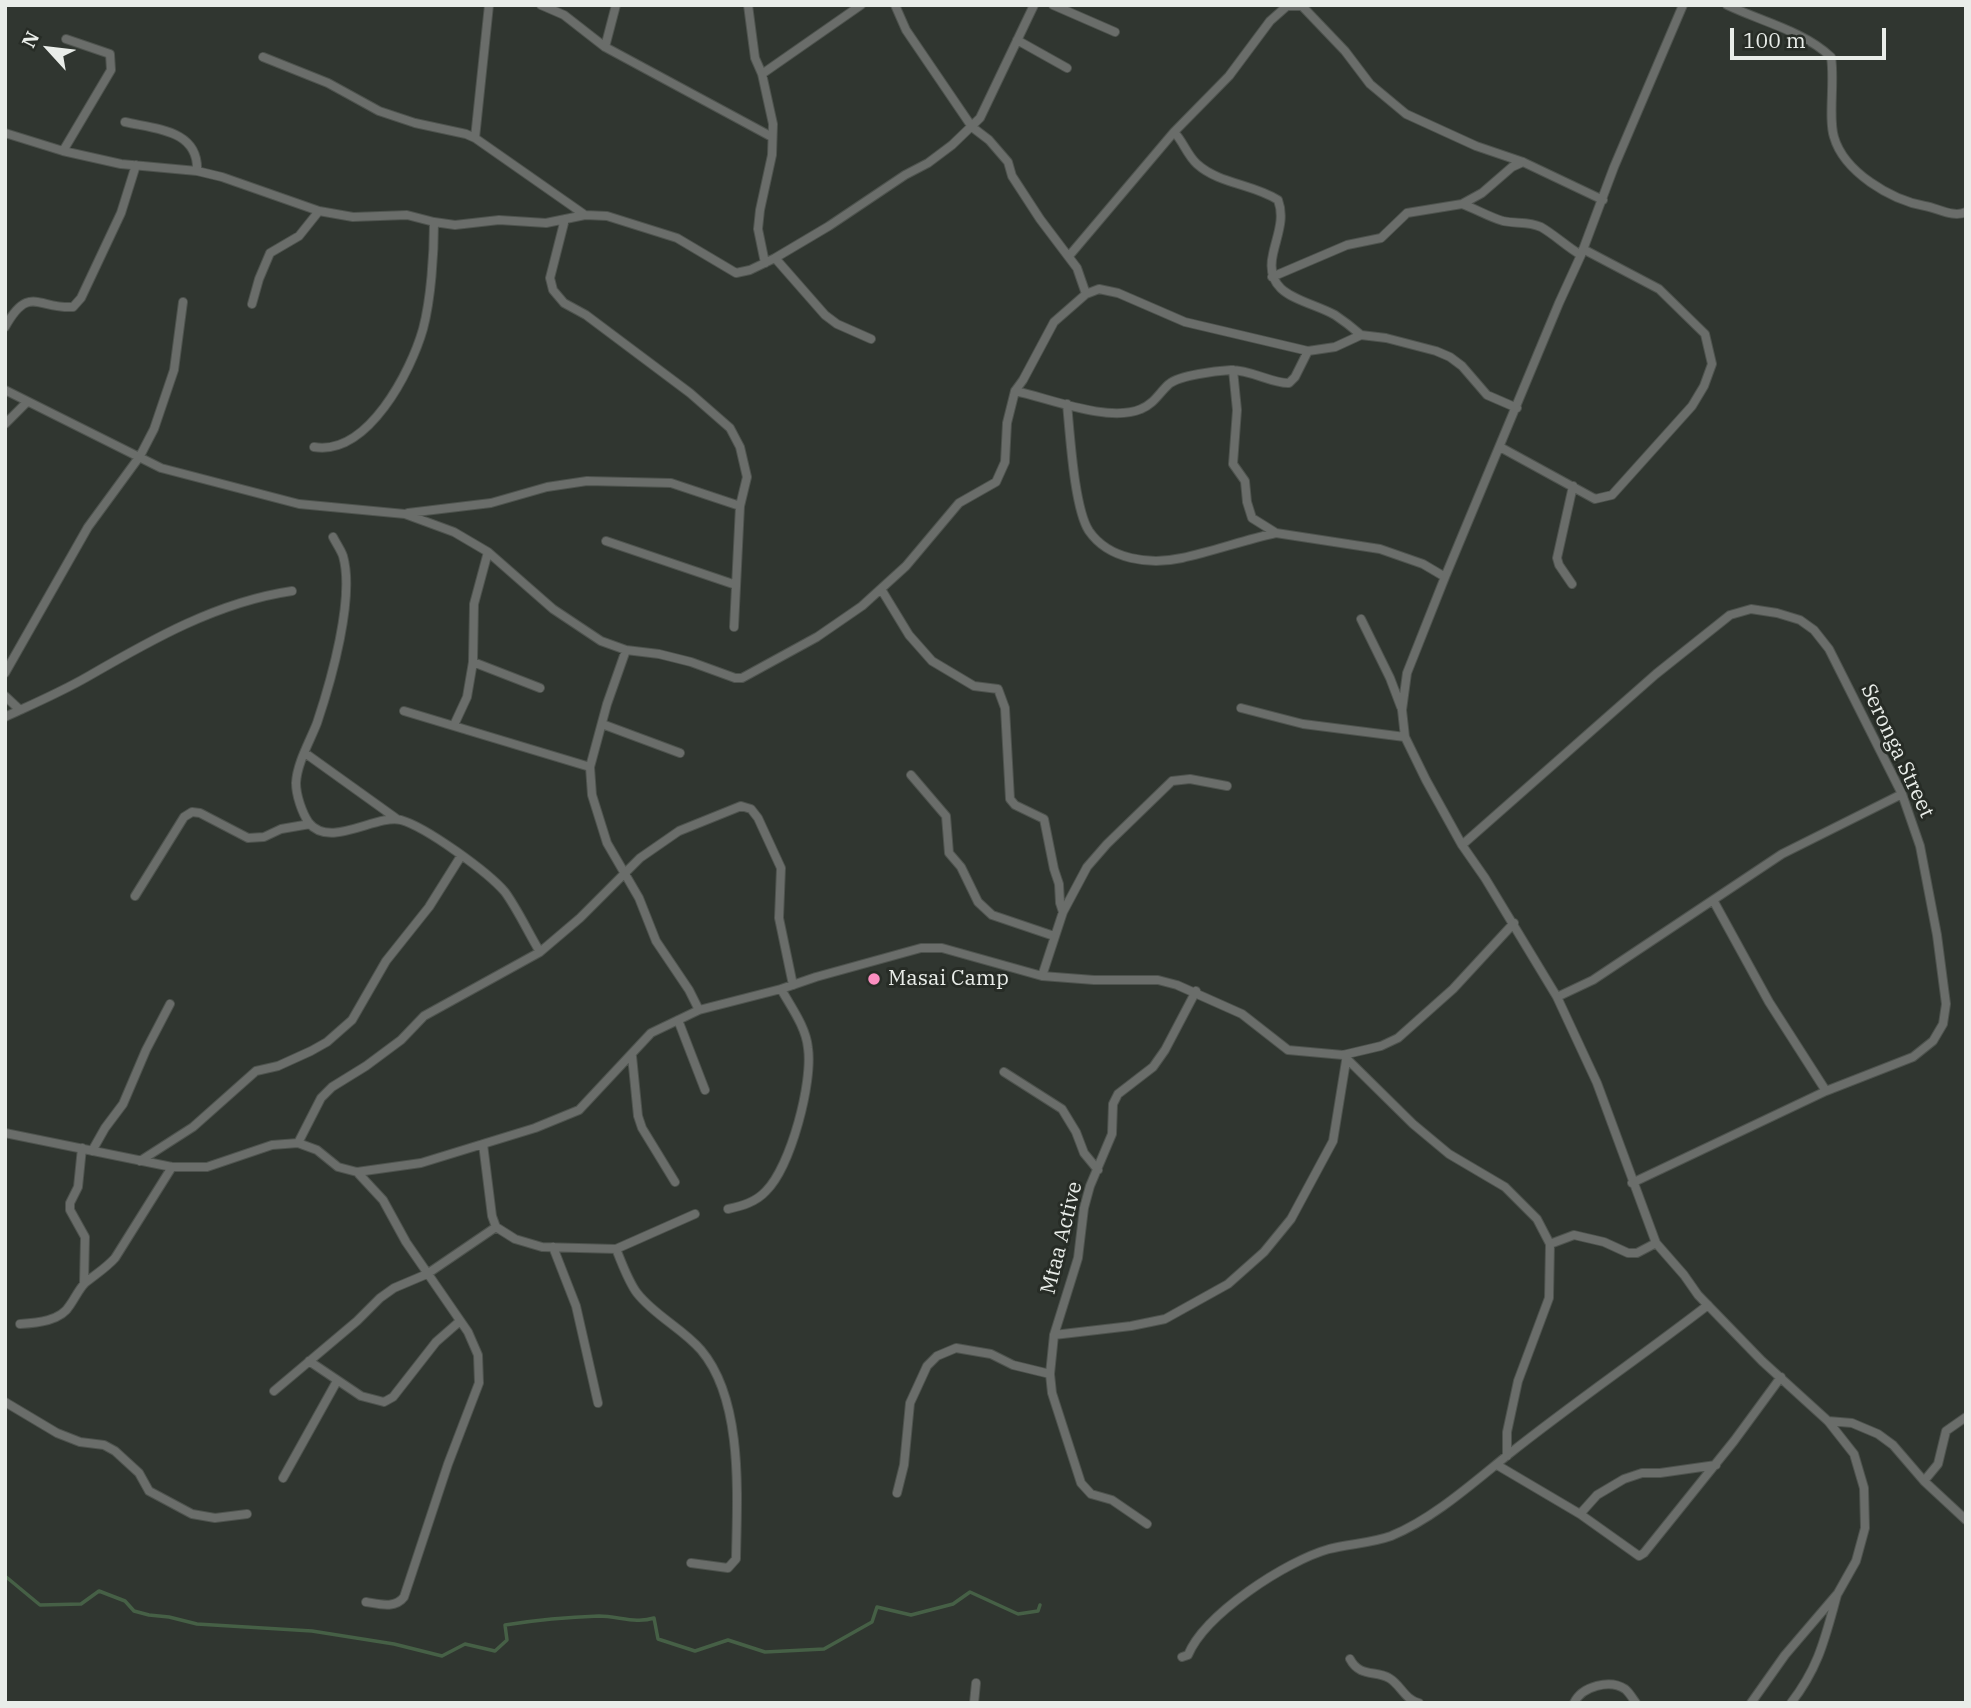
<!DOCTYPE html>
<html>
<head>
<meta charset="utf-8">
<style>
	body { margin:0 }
	#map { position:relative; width:1971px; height:1708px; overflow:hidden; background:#303630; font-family:"IBM Plex Serif",serif }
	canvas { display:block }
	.frame { position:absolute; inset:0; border:7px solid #e9ede9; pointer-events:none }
	.north { position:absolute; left:14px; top:14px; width:70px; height:70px; -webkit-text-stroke:5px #272c26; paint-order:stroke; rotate:297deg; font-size:19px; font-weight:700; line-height:28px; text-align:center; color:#e9ede9 }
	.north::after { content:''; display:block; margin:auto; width:24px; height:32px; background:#e9ede9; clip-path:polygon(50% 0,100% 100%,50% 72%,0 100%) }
	.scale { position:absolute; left:1730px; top:28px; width:156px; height:32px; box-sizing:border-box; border:4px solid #e9ede9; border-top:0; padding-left:9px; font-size:21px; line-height:24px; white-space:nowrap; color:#e9ede9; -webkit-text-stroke:5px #272c26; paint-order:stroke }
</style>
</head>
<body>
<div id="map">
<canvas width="1971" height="1708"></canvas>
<div class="frame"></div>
<div class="north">N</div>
<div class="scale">100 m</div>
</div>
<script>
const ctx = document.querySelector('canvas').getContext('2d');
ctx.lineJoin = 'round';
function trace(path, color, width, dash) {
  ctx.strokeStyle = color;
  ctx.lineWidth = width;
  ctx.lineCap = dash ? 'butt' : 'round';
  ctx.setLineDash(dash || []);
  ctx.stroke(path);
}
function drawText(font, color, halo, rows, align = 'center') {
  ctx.font = font + ' "IBM Plex Serif",serif';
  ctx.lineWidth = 6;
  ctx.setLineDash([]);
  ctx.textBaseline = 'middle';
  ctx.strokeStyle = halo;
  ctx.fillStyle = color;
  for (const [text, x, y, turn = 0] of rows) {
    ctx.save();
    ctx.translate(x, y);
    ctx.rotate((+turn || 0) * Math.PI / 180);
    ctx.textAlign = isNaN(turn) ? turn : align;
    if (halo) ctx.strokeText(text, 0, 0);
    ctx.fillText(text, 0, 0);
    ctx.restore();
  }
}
const stream = new Path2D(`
	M5,1576L40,1605L81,1604L99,1591L125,1601L134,1611L149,1615L169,1617L197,1624L312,1631L394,1644L442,1656L465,1644L495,1651L507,1640L505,1625C536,1620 568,1617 599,1616C618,1616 636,1624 654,1618L658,1639L695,1651L728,1640L765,1652L824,1649L872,1622L877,1607L911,1615L953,1604L970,1592L1018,1614L1038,1611L1040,1605`);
const minor = new Path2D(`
	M541,5L564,15L605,47L772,137
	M748,5L755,58L762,74
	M895,5L906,30L972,127L989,140L1008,162L1012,176L1040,219L1077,268L1086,294
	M1053,5L1115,32
	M1683,5L1614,167L1581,255L1559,303L1445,577L1407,673L1402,710L1405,737L1426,780L1462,845L1485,878L1557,997L1597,1083L1656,1243L1684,1275L1698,1295L1762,1361L1828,1421L1854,1454L1864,1488L1865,1528L1856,1561L1838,1593L1785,1655L1751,1703
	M1727,5C1760,21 1804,31 1831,57C1835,81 1828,118 1834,137C1844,172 1891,200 1925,206C1938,208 1953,218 1966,212
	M1017,40L1067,68
	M605,47L616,5
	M263,57L328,83L379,111L415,123L466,134L475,138L585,215
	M125,122C156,129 199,130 197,171
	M1174,132C1183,141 1187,155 1197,164C1219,184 1253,184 1278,200C1285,219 1277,235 1273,254C1263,297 1306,299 1335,315C1344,321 1353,328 1361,335
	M5,133L63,151L121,164L197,171L222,177L319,211L353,217L407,215L434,222L455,225L499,220L546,223L585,215L607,216L677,238L736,273L750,270L775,258L829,226L905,175L928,163L952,145L980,118L1034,5
	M475,138L489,5
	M63,151L111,70L110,54L66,39
	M1462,204C1476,209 1489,217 1503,221C1516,224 1528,221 1541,227C1555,235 1567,247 1581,255
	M565,219L550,278L553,290L564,303L586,315L690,393L730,428L740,447L747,477L740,506L734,627
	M1069,256L1174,132L1229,76L1270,21L1287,6H1302L1345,51L1370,84L1406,114L1476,146L1523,162L1603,200
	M775,258L825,315L837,324L871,339
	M765,263L758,229L760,210L772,155L773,124L762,74L861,5
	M1272,277L1347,245L1381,238L1407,213L1462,204L1482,193L1512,167L1523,162
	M252,304L259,279L270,253L299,236L319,211
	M5,327C29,284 38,309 73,307L81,298L121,213L136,165
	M1233,370L1237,410L1233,464L1245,481L1247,502L1252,518L1276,533L1380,549L1423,564L1445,577
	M5,390L161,468L299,504L405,514L454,532L488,552L553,609L601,641L626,650L659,654L691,662L735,678H742L817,637L862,606L906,566L959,503L996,482L1005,462L1007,423L1015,391L1023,380L1054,322L1086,294L1099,289L1118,293L1185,322L1308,351L1335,347L1361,335L1386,338L1436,351L1450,357L1462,366L1487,395L1517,408
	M1015,391C1049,398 1108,423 1141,409C1154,404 1159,393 1169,384C1180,375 1217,371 1231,370C1251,370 1274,384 1289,383L1295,377L1308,351
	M1067,404C1070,433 1074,508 1089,531C1109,560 1150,565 1182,558C1214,551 1244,540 1276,533
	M5,424L27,402
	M314,447C368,456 411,371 423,329C431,299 434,254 434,222
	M1500,447L1595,499L1612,495L1692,406L1704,386L1712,364L1705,334L1659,289L1583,249
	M408,513L491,503L547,487L587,481L671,483L740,506
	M333,537C336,543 341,550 343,556C355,598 331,681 317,723C310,741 297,763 296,783C296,795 302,813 309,823C330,849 376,814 401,820C426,827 488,872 505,892C518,910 528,932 540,952
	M606,541L736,585
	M1572,584L1559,565L1557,558L1573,486
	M881,589L909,635L932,661L974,686L998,689L1005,708L1010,799L1015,805L1044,819L1054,869L1059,884L1060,903L1063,912
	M1361,619L1390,678L1401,707
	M626,650L607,704L590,767L592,795L607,843L639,898L656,941L689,990L699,1010
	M473,662L540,688
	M5,673L88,527L140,456L154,429L174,370L183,302
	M5,696L20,710
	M1241,708L1303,724L1405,737
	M404,711L590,767
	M5,717C33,704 61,692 87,677C151,640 217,602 292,591
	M602,724L680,753
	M454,725L467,697L473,662L474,604L488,552
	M305,753L397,819
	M911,775L946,816L949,853L961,867L978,902L992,915L1054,936
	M1462,845L1656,674L1730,615L1751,609L1777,613L1800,620L1814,630L1829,649L1902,794L1920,846L1937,935L1946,1004L1943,1024L1933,1041L1913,1057L1826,1091L1632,1183
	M135,896L184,817L192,812L200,813L248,838L264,837L281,829L310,824
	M1713,900L1769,1002L1826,1091
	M1042,976L1063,912L1087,867L1107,844L1172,781L1190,779L1227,786
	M1557,997L1593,980L1782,854L1902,794
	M678,1020L705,1090
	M1343,1055L1413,1124L1449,1154L1505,1187L1537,1219L1550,1244L1549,1298L1518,1381L1507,1432V1456
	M632,1056L638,1116L642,1128L675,1182
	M1004,1072L1062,1109L1076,1132L1084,1153L1098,1170
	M5,1133L172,1167H207L272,1145L298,1143L317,1150L338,1167L357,1172L421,1163L535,1128L579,1110L651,1033L699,1010L781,989L816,977L921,948H942L1042,976L1094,980H1158L1177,985L1242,1014L1288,1050L1343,1055L1381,1046L1398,1038L1453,989L1514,923
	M298,1143L321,1098L332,1087L366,1066L401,1040L424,1016L540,952L580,918L640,858L679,831L741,806L751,809L758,818L781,868L779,918L793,985
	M483,1144L492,1216L496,1227L515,1239L542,1247L616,1249L695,1214
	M82,1148L78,1187L70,1203V1210L85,1237L84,1284
	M92,1151L105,1128L123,1104L146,1050L170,1004
	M140,1161L193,1127L256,1071L278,1066L311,1051L327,1042L352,1020L386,961L429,907L461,856
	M357,1172L383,1200L406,1242L468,1332L478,1355L479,1383L448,1464L404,1597C395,1609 379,1604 366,1602
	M728,1209C742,1206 756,1202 766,1191C791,1166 813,1082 808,1048C806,1027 791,1007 781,989
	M1550,1244L1574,1235L1604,1242L1628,1253H1637L1656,1243
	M553,1247L576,1306L598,1403
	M616,1249C622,1263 628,1281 637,1293C655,1316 682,1328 701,1350C744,1401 737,1497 736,1559L728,1568L691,1563
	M20,1324C37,1323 61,1321 70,1305C75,1298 79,1289 85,1283C96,1274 106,1268 115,1258L172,1167
	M1054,1335L1131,1326L1165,1319L1228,1284L1264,1252L1291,1219L1333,1141L1346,1061
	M309,1361L361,1396L384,1402L393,1397L436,1342L460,1321
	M274,1391L357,1321L380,1298L394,1288L427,1274L496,1227
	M5,1402L57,1433L80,1442L104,1445L115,1451L139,1473L149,1491L192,1514L215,1518L247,1514
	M1828,1421L1852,1423L1878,1434L1893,1445L1924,1481L1966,1520
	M1497,1465L1580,1514L1639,1556L1644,1553L1734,1441L1781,1377
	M283,1478L337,1381
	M1924,1481L1938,1464L1946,1431L1966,1417
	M897,1493L904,1465L910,1403L927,1366L937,1356L956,1348L991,1354L1013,1365L1050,1374
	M1580,1514L1597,1495L1624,1479L1642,1473H1660L1716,1465
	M1147,1524L1112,1500L1091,1494L1081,1483L1052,1393L1050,1374L1054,1335L1078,1258L1084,1208L1090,1186L1112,1134L1113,1104L1118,1094L1153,1067L1165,1050L1196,991
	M1182,1657L1188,1655C1205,1614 1286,1561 1329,1549C1349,1544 1372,1543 1391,1536C1433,1519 1474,1482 1509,1454C1573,1403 1642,1356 1708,1305
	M1350,1659C1360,1678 1376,1670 1389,1678C1401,1685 1404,1699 1419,1703
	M974,1703L976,1683
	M1574,1703C1582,1686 1610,1679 1625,1689C1629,1692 1633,1699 1636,1703
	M1791,1703C1819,1667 1825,1638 1837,1595`);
const markers = [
	[874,979,7,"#fc8fc1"]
];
const streetNames = [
	["Seronga Street",1897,751,65],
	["Mtaa Active",1062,1238,-76]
];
const poiNames = [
	["Masai Camp",888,979]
];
trace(stream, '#466046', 3.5);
trace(minor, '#4e534e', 10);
trace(minor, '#6a6d6a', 8);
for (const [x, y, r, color] of markers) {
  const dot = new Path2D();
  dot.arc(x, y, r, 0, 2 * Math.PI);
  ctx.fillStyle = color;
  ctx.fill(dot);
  trace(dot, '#272c26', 2.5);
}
drawText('21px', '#e9ede9', '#272c26', streetNames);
drawText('21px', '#e9ede9', '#272c26', poiNames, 'left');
</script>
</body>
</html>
